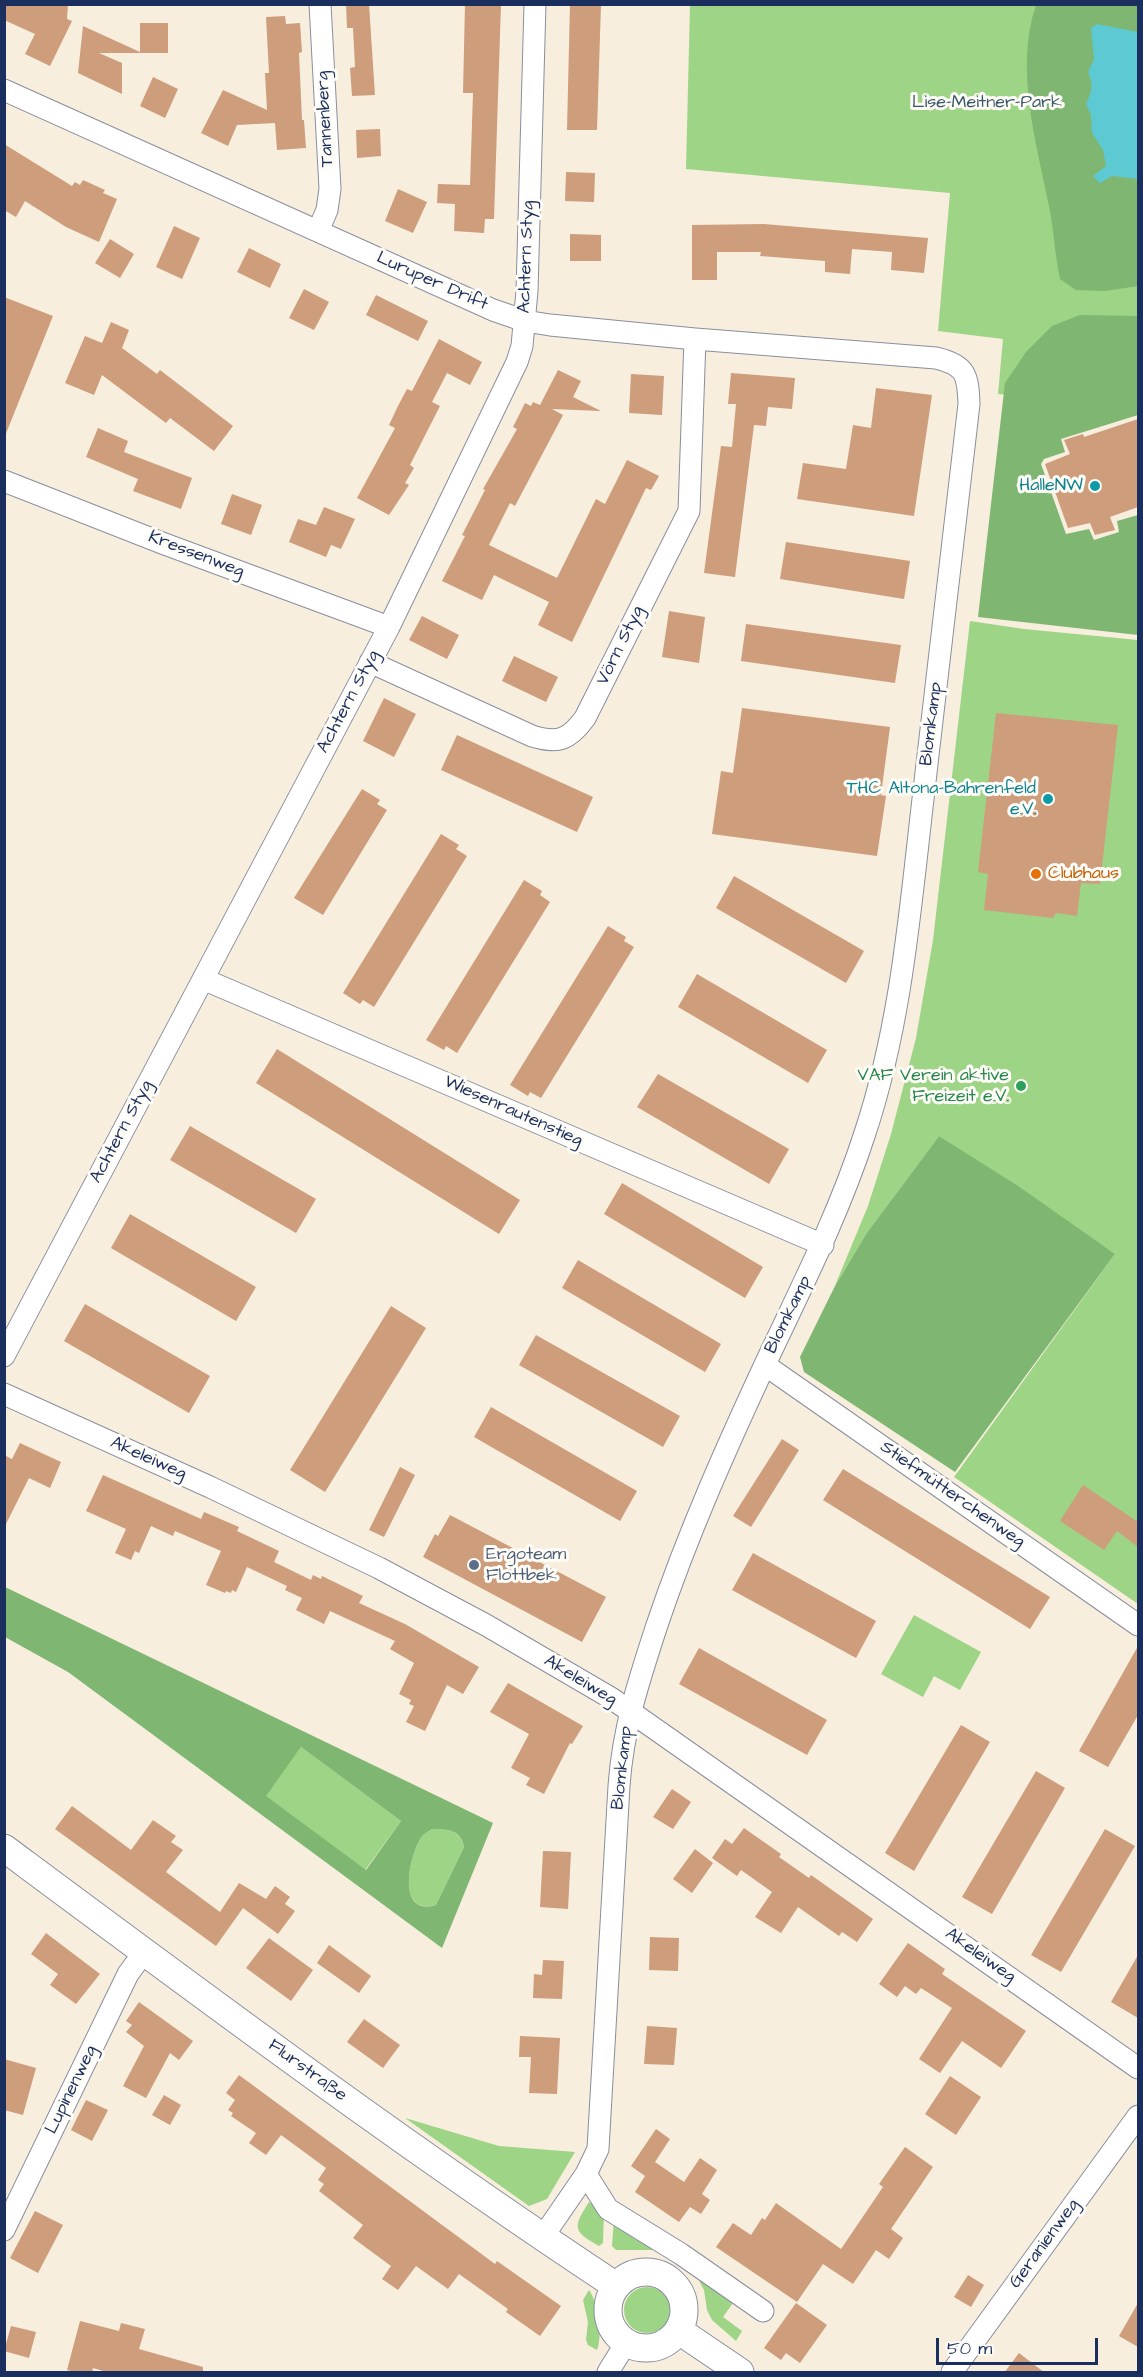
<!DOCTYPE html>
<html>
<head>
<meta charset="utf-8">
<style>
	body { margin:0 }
	#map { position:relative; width:1143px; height:2377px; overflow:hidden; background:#f7eedd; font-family:"Architects Daughter",sans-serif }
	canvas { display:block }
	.frame { position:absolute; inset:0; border:6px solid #1b2f5e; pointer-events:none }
	.scale { position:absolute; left:936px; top:2338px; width:162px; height:27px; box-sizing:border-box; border:3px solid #1b2f5e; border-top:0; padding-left:8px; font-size:18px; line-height:21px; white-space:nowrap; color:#1b2f5e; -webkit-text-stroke:4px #fdfcf7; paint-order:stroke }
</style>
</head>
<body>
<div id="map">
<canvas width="1143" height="2377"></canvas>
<div class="frame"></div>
<div class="scale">50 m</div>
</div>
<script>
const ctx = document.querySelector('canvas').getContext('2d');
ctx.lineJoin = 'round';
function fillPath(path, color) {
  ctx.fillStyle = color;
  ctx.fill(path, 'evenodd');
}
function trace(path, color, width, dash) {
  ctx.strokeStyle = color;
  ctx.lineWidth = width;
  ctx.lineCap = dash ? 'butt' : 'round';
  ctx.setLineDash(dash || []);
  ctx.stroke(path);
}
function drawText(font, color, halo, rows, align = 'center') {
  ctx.font = font + ' "Architects Daughter",sans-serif';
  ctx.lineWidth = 6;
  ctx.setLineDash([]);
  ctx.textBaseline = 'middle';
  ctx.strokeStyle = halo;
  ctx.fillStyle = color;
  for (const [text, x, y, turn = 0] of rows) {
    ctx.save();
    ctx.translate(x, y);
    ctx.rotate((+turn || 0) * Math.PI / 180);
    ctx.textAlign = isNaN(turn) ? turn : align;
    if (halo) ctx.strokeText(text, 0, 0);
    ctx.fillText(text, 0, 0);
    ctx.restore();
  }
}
const green = new Path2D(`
	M690,5H1138V407L998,394L1003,339L938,331L950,193L686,169Z
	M970,621L1024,629L1138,640V1604L954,1477L1115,1254L939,1136L866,1234L834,1288L868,1206L891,1134L916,1038L933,940Z
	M914,1615L981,1652L960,1690L934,1676L923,1697L881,1674Z
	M301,1747L401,1821L365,1870L265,1796Z
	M432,1829C447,1829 460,1830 464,1847L436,1905C396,1916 409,1857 421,1838C423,1834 428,1832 432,1829Z
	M405,2118L499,2146L575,2152L547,2199L529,2206Z
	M589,2202L604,2212L603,2243L599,2246C572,2231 573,2227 589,2202Z
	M614,2219L655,2250H616L612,2246Z
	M695,2273L728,2292L733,2303L723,2317L742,2331L736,2341L712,2320L707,2310L704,2290Z
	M624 2310a23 23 0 1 1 46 0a23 23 0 1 1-46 0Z
	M589,2290C598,2302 603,2336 597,2350L588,2345L586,2340L588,2322L583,2300Z`);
const forest = new Path2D(`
	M1036,5H1138V286L1105,291L1076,290L1060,279C1055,256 1054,233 1050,211C1037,145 1014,70 1036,5Z
	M1080,315L1138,316V415L1061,439L1065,452L1044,459L1041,464L1066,534L1089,529L1094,540L1119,532L1117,521L1138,515V635L978,617L1005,383L1026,352L1052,326Z
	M939,1136L1018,1186L1115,1254L955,1472L804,1372L800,1357L834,1288L866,1234Z
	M5,1587L493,1823L442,1948L68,1672L5,1637ZM301,1747L401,1821L366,1870L266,1796ZM432,1829C447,1829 461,1830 464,1847L436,1905C396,1917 409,1856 421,1838C423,1834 428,1832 432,1829Z`);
const water = new Path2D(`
	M1097,24L1138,32V179L1112,176L1100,183L1093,176L1106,166L1103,150L1092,133L1091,115L1086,104C1092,91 1094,85 1088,72L1094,59L1091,28Z`);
const building = new Path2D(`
	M4,4H68L67,19L72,21L50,66L25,54L35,34L4,20Z
	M346,4H369L375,95L352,96L350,68L355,67L353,28H347Z
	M465,4H501L494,219H485L484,233L454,231L455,204L437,203L438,184L470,185L473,93H463Z
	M570,4H601L597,130H567Z
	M285,16L286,24L300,23L302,52L299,53L302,120H304L306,148L277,150L275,123L237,125L228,146L201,133L223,90L267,110L265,73H269L266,17Z
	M140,23H168V53H99L122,63V94L78,73L83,26L140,52Z
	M153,77L178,89L165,118L140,106Z
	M380,129L381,156L357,158L356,130Z
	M4,144L72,186L75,182L80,185L83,180L105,190L103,193L117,199L99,242L66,227L25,201L16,217L4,210Z
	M566,172L595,173L594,202L565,201Z
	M398,189L427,202L413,233L385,221Z
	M764,224L928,238L924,273L891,270L892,252L852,249L850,274L825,272V261L760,256L761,252H717V280H692V225Z
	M174,226L200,238L182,279L156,267Z
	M570,234L601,235V261H570Z
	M110,239L134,254L120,278L95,263Z
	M249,248L281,264L270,288L237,272Z
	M304,289L329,302L314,330L289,318Z
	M376,295L428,321L418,341L366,315Z
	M4,297L53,316L5,436H4Z
	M111,322L129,330L122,348L157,374L160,370L233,426L214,451L170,418L166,423L102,375L94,395L65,383L85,336L102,343Z
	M439,339L482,362L470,385L447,373L432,402L440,406L410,465L414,468L405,483L409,485L389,515L357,498L395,428L389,425L398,406L407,389L412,391Z
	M558,370L581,381L573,397L601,411L552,409L563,415L515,506L510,503L489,545L557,578L596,499L605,504L627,460L659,476L651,490L646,488L572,642L538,625L549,602L494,575L482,600L442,581L465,536L462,535L485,490L483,489L517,429L513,427L525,403L531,406L533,402L540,405Z
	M731,373L795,378L792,409L768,407L766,426L754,425L735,577L704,573L721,446L732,447L736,404H728Z
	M631,374L664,376L662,415L629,413Z
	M876,388L932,395L914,516L797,499L803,463L846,469L853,425L871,428Z
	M1138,419V507L1110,517L1115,530L1095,535L1090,523L1068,528L1045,464L1070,454L1064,440L1083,434L1084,437Z
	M98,428L128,441L124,452L192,478L181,509L133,491L138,479L86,457Z
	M232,494L262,505L251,535L221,524Z
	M324,507L355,519L341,549L331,545L326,557L289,542L298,519L316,525Z
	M786,542L910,561L904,599L780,579Z
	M669,611L705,617L699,663L662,657Z
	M422,616L459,635L447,659L409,640Z
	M746,624L901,645L895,683L741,661Z
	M514,656L558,677L546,702L502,681Z
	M384,698L416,714L394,757L363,741Z
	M742,708L890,727L881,795L886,796L877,856L712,834L721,771L733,773Z
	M996,713L1118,725L1100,884L1081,883L1077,916L1056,913L1053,918L984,910L988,874L978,872Z
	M457,735L593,797L577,832L441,770Z
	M362,789L380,800L377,804L387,810L323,915L294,898Z
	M441,834L459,845L456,849L467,856L374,1007L363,1000L360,1004L343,993Z
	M734,876L864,951L846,983L716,908Z
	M524,880L542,891L540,895L550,902L457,1053L446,1046L444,1050L426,1040Z
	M608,926L626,937L624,941L634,947L541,1098L530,1092L528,1096L510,1085Z
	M697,974L827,1050L808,1083L678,1007Z
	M277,1049L520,1200L499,1234L256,1083Z
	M658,1074L789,1149L769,1184L637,1107Z
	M190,1126L316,1199L296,1233L170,1160Z
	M622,1183L763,1267L745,1298L604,1214Z
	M130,1214L256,1287L236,1321L111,1248Z
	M578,1260L721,1344L705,1372L562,1288Z
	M85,1304L210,1376L189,1413L64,1341Z
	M391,1306L426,1328L325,1492L290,1470Z
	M536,1335L680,1416L663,1447L519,1365Z
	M491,1407L637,1491L620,1521L474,1437Z
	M782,1439L799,1450L751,1527L733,1516Z
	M20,1443L61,1462L50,1488L29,1478L4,1528V1455L12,1459Z
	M400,1467L415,1475L384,1537L369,1530Z
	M843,1469L1050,1597L1030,1629L823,1500Z
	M103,1475L201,1519L204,1512L239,1527L237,1531L279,1551L274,1562L311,1580L313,1575L321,1579L322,1576L363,1596L359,1603L405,1624L479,1667L463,1694L447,1685L425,1731L406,1722L414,1706L409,1704L411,1700L399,1694L414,1663L390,1649L395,1641L330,1611L324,1624L296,1610L302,1598L285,1590L287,1586L247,1567L236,1592L232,1590L231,1593L226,1591L225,1593L206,1585L221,1551L175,1531L173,1536L151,1526L139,1553L135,1551L131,1560L115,1553L126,1529L86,1511Z
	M1083,1485L1138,1522V1547L1117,1531L1104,1550L1060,1521Z
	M450,1515L606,1597L582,1642L423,1557L435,1534L438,1536Z
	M753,1553L876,1621L856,1658L732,1590Z
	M1138,1646V1715L1108,1767L1079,1751Z
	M699,1648L827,1720L807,1755L679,1684Z
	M508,1683L583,1726L572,1744L570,1743L544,1794L526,1785L530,1778L511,1768L529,1734L490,1712Z
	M961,1725L990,1742L914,1871L885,1853Z
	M1036,1771L1065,1788L992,1914L962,1897Z
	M672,1789L691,1802L673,1829L653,1817Z
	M72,1806L131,1850L153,1820L176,1836L171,1842L183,1850L166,1872L220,1912L239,1883L266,1899L275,1886L290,1897L285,1904L295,1911L278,1934L243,1908L216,1946L55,1829Z
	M744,1828L781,1854L779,1857L809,1878L811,1875L873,1919L857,1942L842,1932L839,1936L798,1907L781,1933L755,1917L772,1892L741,1870L737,1876L712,1858L725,1839L732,1844Z
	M1105,1829L1135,1846L1061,1972L1031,1955Z
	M695,1849L713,1863L692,1893L673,1879Z
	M543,1851L571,1852L568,1909L540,1907Z
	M46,1933L100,1974L76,2004L50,1985L58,1974L31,1954Z
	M650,1937L679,1938L678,1971L649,1970Z
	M269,1938L313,1970L291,2001L246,1968Z
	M908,1943L945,1969L942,1974L1026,2031L1001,2068L962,2041L940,2073L919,2059L952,2008L921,1988L916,1994L905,1986L897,1997L879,1984Z
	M329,1945L371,1976L359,1993L317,1963Z
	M1138,1955V2018L1111,2002Z
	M543,1960L564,1961L562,1999L533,1998L534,1974L542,1975Z
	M139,2002L193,2041L179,2060L170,2053L146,2098L123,2086L144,2046L126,2032L132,2025L126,2021Z
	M364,2019L400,2045L383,2068L347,2042Z
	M647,2026L677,2028L674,2065L644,2064Z
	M520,2036L560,2038L557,2094L529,2093L531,2057H519Z
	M4,2059L36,2068L23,2115L4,2110Z
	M239,2075L495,2264L497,2261L561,2306L540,2336L506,2312L508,2309L459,2274L448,2289L416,2266L398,2290L382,2279L391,2266L353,2238L363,2225L319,2191L324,2184L318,2180L326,2168L281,2135L266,2155L249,2143L256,2133L231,2116L233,2113L228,2110L235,2100L226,2093Z
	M950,2076L981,2097L956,2135L925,2114Z
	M164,2095L181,2105L170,2125L152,2115Z
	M86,2100L108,2110L92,2141L71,2130Z
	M656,2129L670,2139L655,2162L684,2182L700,2158L717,2170L702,2194L710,2200L701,2214L690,2207L679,2222L635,2192L645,2176L631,2166Z
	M905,2147L933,2167L891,2229L903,2238L889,2259L876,2250L853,2284L823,2264L797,2302L716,2247L733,2223L751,2235L762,2218L765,2220L776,2203L841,2249L883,2187L879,2184Z
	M35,2211L63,2225L38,2273L10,2258Z
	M968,2275L984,2285L971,2307L954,2297Z
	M796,2303L827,2325L800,2363L786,2353L781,2360L764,2348Z
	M1138,2303V2347L1119,2336Z
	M80,2321L119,2331L121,2323L145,2329L139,2349L203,2367V2373H110L93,2368L92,2373H79L67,2370Z
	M11,2326L36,2332L29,2358L4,2351Z
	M1019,2353L1045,2373H1004Z`);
const minor = new Path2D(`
	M4,90L493,310L525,321L550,325L695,339L936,358C966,365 968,375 969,404C954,535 938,667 923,799C910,911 901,1025 865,1133C840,1211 803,1284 768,1358C727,1446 688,1533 657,1625C639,1680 623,1728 619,1786L598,2149L586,2174L542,2238
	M318,231L327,210L330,189L320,4
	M4,481L162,543L389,627
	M370,662L532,736C558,744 569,740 585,718L689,511L695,339
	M203,979L823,1245
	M4,1356L389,627L517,362L522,346L527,291L535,4
	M765,1365L1138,1625
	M4,1394L210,1487L379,1568L486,1625L611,1698L1138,2068
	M586,2174L608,2209L681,2254L763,2311
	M4,2230L128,1974L144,1952
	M608,2372L626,2343
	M952,2372L1138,2116`);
const tertiary = new Path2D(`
	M4,1848C206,1998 407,2148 616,2286
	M608 2310a38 38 0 1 1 76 0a38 38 0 1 1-76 0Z
	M678,2330L740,2372`);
const markers = [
	[1095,486,6,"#0f9aa8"],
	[1048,799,6,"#0f9aa8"],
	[1036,874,6,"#e8710a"],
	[1021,1086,6,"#2e9e5b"],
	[474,1565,6,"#5c6f8a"]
];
const parkNames = [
	["Lise-Meitner-Park",987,103]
];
const streetNames = [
	["Tannenberg",326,119,-93],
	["Achtern Styg",527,257,-88],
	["Luruper Drift",432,282,24],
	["Kressenweg",196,555,21],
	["Vörn Styg",621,646,-64],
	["Achtern Styg",349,702,-62],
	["Blomkamp",932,724,-83],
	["Wiesenrautenstieg",513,1112,24],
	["Achtern Styg",122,1132,-62],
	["Blomkamp",789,1315,-64],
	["Akeleiweg",148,1459,24],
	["Stiefmütterchenweg",952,1495,35],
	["Akeleiweg",580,1681,31],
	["Blomkamp",623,1768,-84],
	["Akeleiweg",980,1956,35],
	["Flurstraße",307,2071,36],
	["Lupinenweg",72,2090,-64],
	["Geranienweg",1045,2244,-54]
];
const cultureNames = [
	["HalleNW",1083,486],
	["THC Altona-Bahrenfeld",1036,789],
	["e.V.",1036,810]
];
const foodNames = [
	["Clubhaus",1048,874]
];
const leisureNames = [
	["VAF Verein aktive",1009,1076],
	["Freizeit e.V.",1009,1097]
];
const serviceNames = [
	["Ergoteam",486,1555],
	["Flottbek",486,1576]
];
fillPath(green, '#9ed485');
fillPath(forest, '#7eb672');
fillPath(water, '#5dc9d3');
fillPath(building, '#ce9d7c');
trace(minor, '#898e9e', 23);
trace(tertiary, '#898e9e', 29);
trace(minor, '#fff', 21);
trace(tertiary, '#fff', 27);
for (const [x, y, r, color] of markers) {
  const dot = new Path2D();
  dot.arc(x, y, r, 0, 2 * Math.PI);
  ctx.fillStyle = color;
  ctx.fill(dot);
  trace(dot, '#fdfcf7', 2);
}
drawText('18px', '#3c5868', '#fdfcf7', parkNames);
drawText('18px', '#1b2f5e', '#fdfcf7', streetNames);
drawText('18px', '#0d838f', '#fdfcf7', cultureNames, 'right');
drawText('18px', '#c56008', '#fdfcf7', foodNames, 'left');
drawText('18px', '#27864d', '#fdfcf7', leisureNames, 'right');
drawText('18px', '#4e5e75', '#fdfcf7', serviceNames, 'left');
</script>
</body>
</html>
